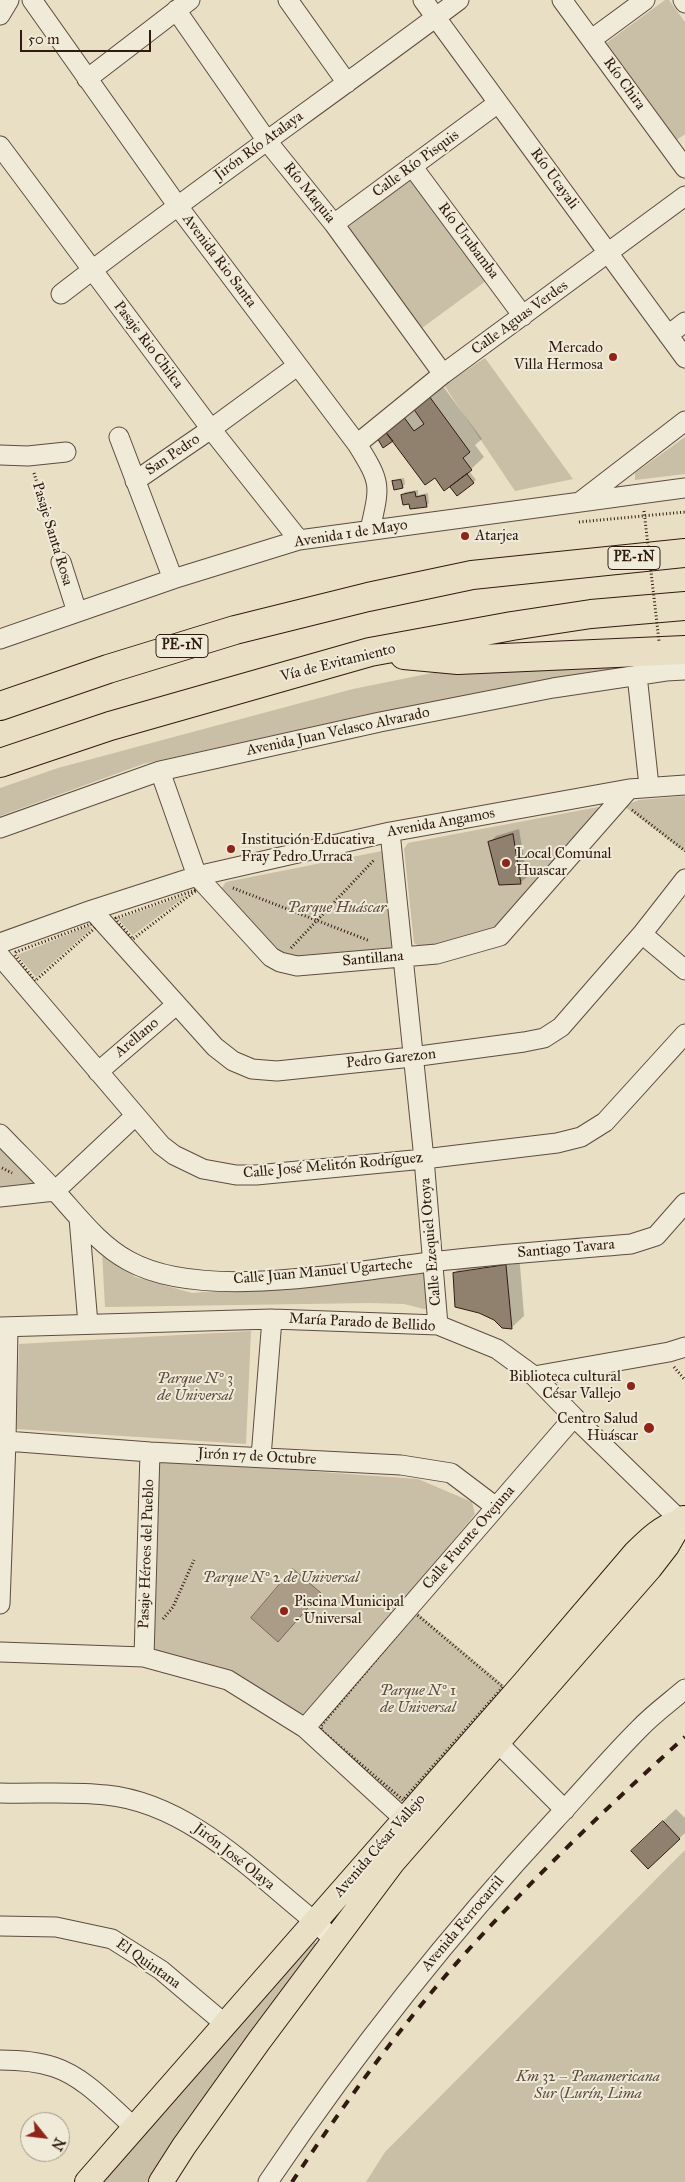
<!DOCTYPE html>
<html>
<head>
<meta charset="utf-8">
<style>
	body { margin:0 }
	#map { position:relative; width:685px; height:2182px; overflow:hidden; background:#e8dfc4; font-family:"IM FELL Great Primer",serif }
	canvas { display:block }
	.north { position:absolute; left:20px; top:2112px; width:50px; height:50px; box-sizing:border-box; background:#f0ead9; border:1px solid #a49789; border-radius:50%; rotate:119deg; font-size:14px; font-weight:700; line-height:20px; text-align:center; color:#311b11 }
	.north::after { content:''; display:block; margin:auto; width:18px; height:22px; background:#8f2418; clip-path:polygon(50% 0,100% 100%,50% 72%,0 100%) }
	.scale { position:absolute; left:20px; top:30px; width:131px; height:22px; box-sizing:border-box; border:2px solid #311b11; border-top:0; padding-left:6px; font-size:15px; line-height:18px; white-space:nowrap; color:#311b11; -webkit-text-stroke:4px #f0ead9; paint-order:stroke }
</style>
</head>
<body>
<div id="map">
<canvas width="685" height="2182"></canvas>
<div class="north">N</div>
<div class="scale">50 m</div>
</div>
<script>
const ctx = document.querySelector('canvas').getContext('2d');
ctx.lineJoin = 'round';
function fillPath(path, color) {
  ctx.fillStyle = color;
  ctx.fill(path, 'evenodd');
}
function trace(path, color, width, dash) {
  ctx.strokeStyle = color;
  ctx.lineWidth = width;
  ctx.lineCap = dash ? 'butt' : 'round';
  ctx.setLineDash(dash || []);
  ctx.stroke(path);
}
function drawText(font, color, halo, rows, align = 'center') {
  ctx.font = font + ' "IM FELL Great Primer",serif';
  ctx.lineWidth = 4;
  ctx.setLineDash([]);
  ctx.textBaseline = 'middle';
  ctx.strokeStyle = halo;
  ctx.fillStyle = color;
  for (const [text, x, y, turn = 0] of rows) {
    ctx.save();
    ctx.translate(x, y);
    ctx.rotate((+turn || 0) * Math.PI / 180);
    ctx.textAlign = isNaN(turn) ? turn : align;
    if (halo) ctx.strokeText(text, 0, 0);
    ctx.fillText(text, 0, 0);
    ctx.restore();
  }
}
const green = new Path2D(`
	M665,0H669L685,22V134L671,144L602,46Z
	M410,180L486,281L422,328L344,230Z
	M485,358L573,479L515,491L444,385Z
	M685,437V474L635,480V473Z
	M619,659V670L369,714L143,764L0,816V788L58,768L353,689L447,670Z
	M685,796V852L624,806L639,800Z
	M598,807L602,810L488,936L421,947L414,943L404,849L408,843Z
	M382,851L394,951L296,960C263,950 242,915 222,888L226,882Z
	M187,895L133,935L119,920L118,919Z
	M89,926L92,928L36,977L17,955Z
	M3,1143L35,1185L0,1189V1144Z
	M102,1251L135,1277L192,1293L424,1273L428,1310L404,1304L370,1303L105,1307Z
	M251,1331L246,1444L16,1429L19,1344Z
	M154,1460L418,1479L472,1502L475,1514L305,1720L148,1649Z
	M415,1611L506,1687L407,1801H397L320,1734L319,1726Z
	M685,1850V2182H366L385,2152Z
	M310,1939L318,1945L152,2182H100Z`);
const water = new Path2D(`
	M293,1569L321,1593L278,1642L251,1618Z`);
const shadow = new Path2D(`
	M442,385L482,439L475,445L484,457L469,471L476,480L457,495L450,485L435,476L393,439L377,436Z
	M404,478L405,484L402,487L394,481L397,479Z
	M418,490V495L428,493L429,503L426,506L410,503L402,495L405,492Z
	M519,829L527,877L520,883L490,842L496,836Z
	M519,1253L524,1316L511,1328L454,1273L467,1261Z
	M676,1809L685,1818V1833L648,1868L645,1838Z`);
const building = new Path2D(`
	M429,396L470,452L463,458L472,470L444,491L435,478L425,485L384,430L403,416L414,431L424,424L413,408Z
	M384,430L393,441L383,448L376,436Z
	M467,474L474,483L457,496L450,487Z
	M401,480L403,488L394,490L392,481Z
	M415,492L416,497L425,495L427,507L410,509L409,504L403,505L401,495Z
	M513,834L521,884L499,885L488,842Z
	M506,1265L512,1329L502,1328L494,1320L479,1313L455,1307L453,1273Z
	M663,1821L680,1839L648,1869L631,1851Z`);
const path = new Path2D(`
	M34,473L56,546
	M579,522L685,512
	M632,810L685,851
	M233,888L370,941
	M198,889L133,939L117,921L116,918Z
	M91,924L96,927L35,981L15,955L16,952Z
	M291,948L374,860
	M2,1168L12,1173
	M674,1367L685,1380
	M415,1613L503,1687L403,1800L322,1731L321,1726Z
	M163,1619L173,1607L194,1560`);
const minor = new Path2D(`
	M32,0L177,205L357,444C382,484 380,485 370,530
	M288,0L347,83
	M423,0L685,358
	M562,0L685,168
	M683,0L685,3
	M176,10L267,141L334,224L443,374
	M0,15L9,0
	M592,39L645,0
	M87,79L190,0
	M0,146L211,429L299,540
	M412,166L523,316
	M334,224L498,103
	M61,294C191,193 327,99 459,0
	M668,335L685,322
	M119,437L173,579
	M357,444L443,374L685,196
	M0,455L28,456L66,452
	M135,481L211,429L297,366
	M581,501L685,421
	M61,562L77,612
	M0,639L173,579L299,540L685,488
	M637,675L649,786
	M160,771L197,876L271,957L280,962L297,966L437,954L500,936L629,789
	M0,828L160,771L380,722L553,688L666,671L685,670
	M390,832L424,1159L438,1325
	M92,910L215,1047L233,1061L252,1069L277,1071L412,1057L524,1042L544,1038L561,1027L642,934L685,879
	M642,934L685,970
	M0,943L92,910L197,876L390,832L629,789L685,785
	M0,956L161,1145L174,1155L203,1169L236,1175H256L424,1159L557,1143L581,1137L605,1122L685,1034
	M98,1072L176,1005
	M0,1134C18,1153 38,1172 55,1191C78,1216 99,1245 129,1261C203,1302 348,1271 431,1262C497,1254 564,1250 631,1244L656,1236L685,1203
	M0,1197L55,1191L135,1116
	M79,1218L88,1324
	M0,1327L272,1319L438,1325L497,1349L534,1376L574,1417L681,1521
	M534,1376L669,1352L685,1347
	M6,1441L150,1452L401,1465L451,1473L496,1507
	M261,1457L272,1319
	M0,1604L6,1441L8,1327
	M0,1652L144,1657L228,1680L305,1728L415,1829
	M144,1657L150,1452
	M305,1728L574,1417
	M498,1743L565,1810
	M0,1793C35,1794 72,1791 106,1795C188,1803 253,1872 314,1921L328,1934L332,1942
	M0,1926L56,1927L112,1939L161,1970L225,2024
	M0,2060C18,2060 36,2061 54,2067C85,2077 111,2107 135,2128
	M268,2182C354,2054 450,1933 555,1820C583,1790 610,1758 639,1729C653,1714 670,1702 685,1689`);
const major = new Path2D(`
	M87,2182L524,1683L635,1553C649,1539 661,1527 681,1521
	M161,2182L184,2146L259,2041L393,1862L650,1568L667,1546L683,1518`);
const highway = new Path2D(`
	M404,655L458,660L685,650
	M0,706L108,669L235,630L368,597L472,575L685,553
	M0,763L110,726L370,652L512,626L591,614L685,606`);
const rail = new Path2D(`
	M292,2182C344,2104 399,2028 461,1958C531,1880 607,1807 685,1737`);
const pathBridge = new Path2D(`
	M644,511L659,641`);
const markers = [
	[613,357,5,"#8f2418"],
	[465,536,5,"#8f2418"],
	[231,849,5,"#8f2418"],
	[506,863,5,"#8f2418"],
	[631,1386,5,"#8f2418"],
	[649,1428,6,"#8f2418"],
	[284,1611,5,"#8f2418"]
];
const shields = [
	[634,558,52],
	[182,646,52]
];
const shieldNames = [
	["PE-1N",634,558],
	["PE-1N",182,646]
];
const streetNames = [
	["Río Chira",624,84,54],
	["Jirón Río Atalaya",259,146,-36],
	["Calle Río Pisquis",416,164,-36],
	["Río Ucayali",554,179,54],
	["Río Maquia",309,193,51],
	["Río Urubamba",468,241,53],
	["Avenida Rio Santa",219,261,53],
	["Calle Aguas Verdes",520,318,-36],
	["Pasaje Rio Chilca",148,345,53],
	["San Pedro",173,455,-34],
	["Pasaje Santa Rosa",52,534,73],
	["Avenida 1 de Mayo",351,534,-9],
	["Vía de Evitamiento",338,663,-14],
	["Avenida Juan Velasco Alvarado",338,732,-12],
	["Avenida Angamos",441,823,-10],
	["Santillana",373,959,-5],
	["Arellano",137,1038,-40],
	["Pedro Garezon",391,1059,-6],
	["Calle José Melitón Rodríguez",333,1166,-5],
	["Calle Ezequiel Otoya",431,1242,-95],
	["Santiago Tavara",566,1249,-5],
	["Calle Juan Manuel Ugarteche",323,1272,-5],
	["María Parado de Bellido",362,1323,3],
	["Jirón 17 de Octubre",257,1457,3],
	["Calle Fuente Ovejuna",469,1538,-49],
	["Pasaje Héroes del Pueblo",147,1554,-88],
	["Avenida César Vallejo",380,1846,-49],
	["Jirón José Olaya",234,1857,38],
	["Avenida Ferrocarril",463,1924,-50],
	["El Quintana",148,1964,35]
];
const poiNames = [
	["Mercado",603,348,"right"],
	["Villa Hermosa",603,365,"right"],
	["Atarjea",475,536],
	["Institución Educativa",241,840],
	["Fray Pedro Urraca",241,857],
	["Local Comunal",516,854],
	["Huascar",516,871],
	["Biblioteca cultural",621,1377,"right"],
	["César Vallejo",621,1394,"right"],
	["Centro Salud",638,1419,"right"],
	["Huáscar",638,1436,"right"],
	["Piscina Municipal",294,1602],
	["- Universal",294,1619]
];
const parkNames = [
	["Parque Huáscar",337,908],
	["Parque Nº 3",195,1379],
	["de Universal",195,1396],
	["Parque Nº 2 de Universal",281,1578],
	["Parque Nº 1",418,1691],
	["de Universal",418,1708],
	["Km 32 – Panamericana",588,2077],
	["Sur (Lurín, Lima",588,2094]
];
fillPath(green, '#c9bea6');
fillPath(water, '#aa9c87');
trace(water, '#7a6858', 1);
fillPath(shadow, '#0003');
fillPath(building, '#90816e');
trace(building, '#311b11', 1);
trace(minor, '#5f4c3e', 21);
trace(major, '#311b11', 26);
trace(highway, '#311b11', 30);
trace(path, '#311b11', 3, [1, 2.5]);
trace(minor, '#f0ead9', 19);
trace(major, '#e8dfc4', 24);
trace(highway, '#e8dfc4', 28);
trace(rail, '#311b11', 4, [9, 9]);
trace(pathBridge, '#311b11', 3, [1, 2.5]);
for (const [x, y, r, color] of markers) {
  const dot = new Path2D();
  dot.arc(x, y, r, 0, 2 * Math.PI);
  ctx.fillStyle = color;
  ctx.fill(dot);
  trace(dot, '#f0ead9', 2);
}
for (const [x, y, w] of shields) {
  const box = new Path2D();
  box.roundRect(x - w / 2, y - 11.5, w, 23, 4);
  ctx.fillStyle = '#f0ead9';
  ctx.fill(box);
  trace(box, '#311b11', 1);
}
drawText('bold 14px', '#311b11', null, shieldNames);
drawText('15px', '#311b11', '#f0ead9', streetNames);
drawText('15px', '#311b11', '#f0ead9', poiNames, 'left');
drawText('italic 15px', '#5f4c3e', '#f0ead9', parkNames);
</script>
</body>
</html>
